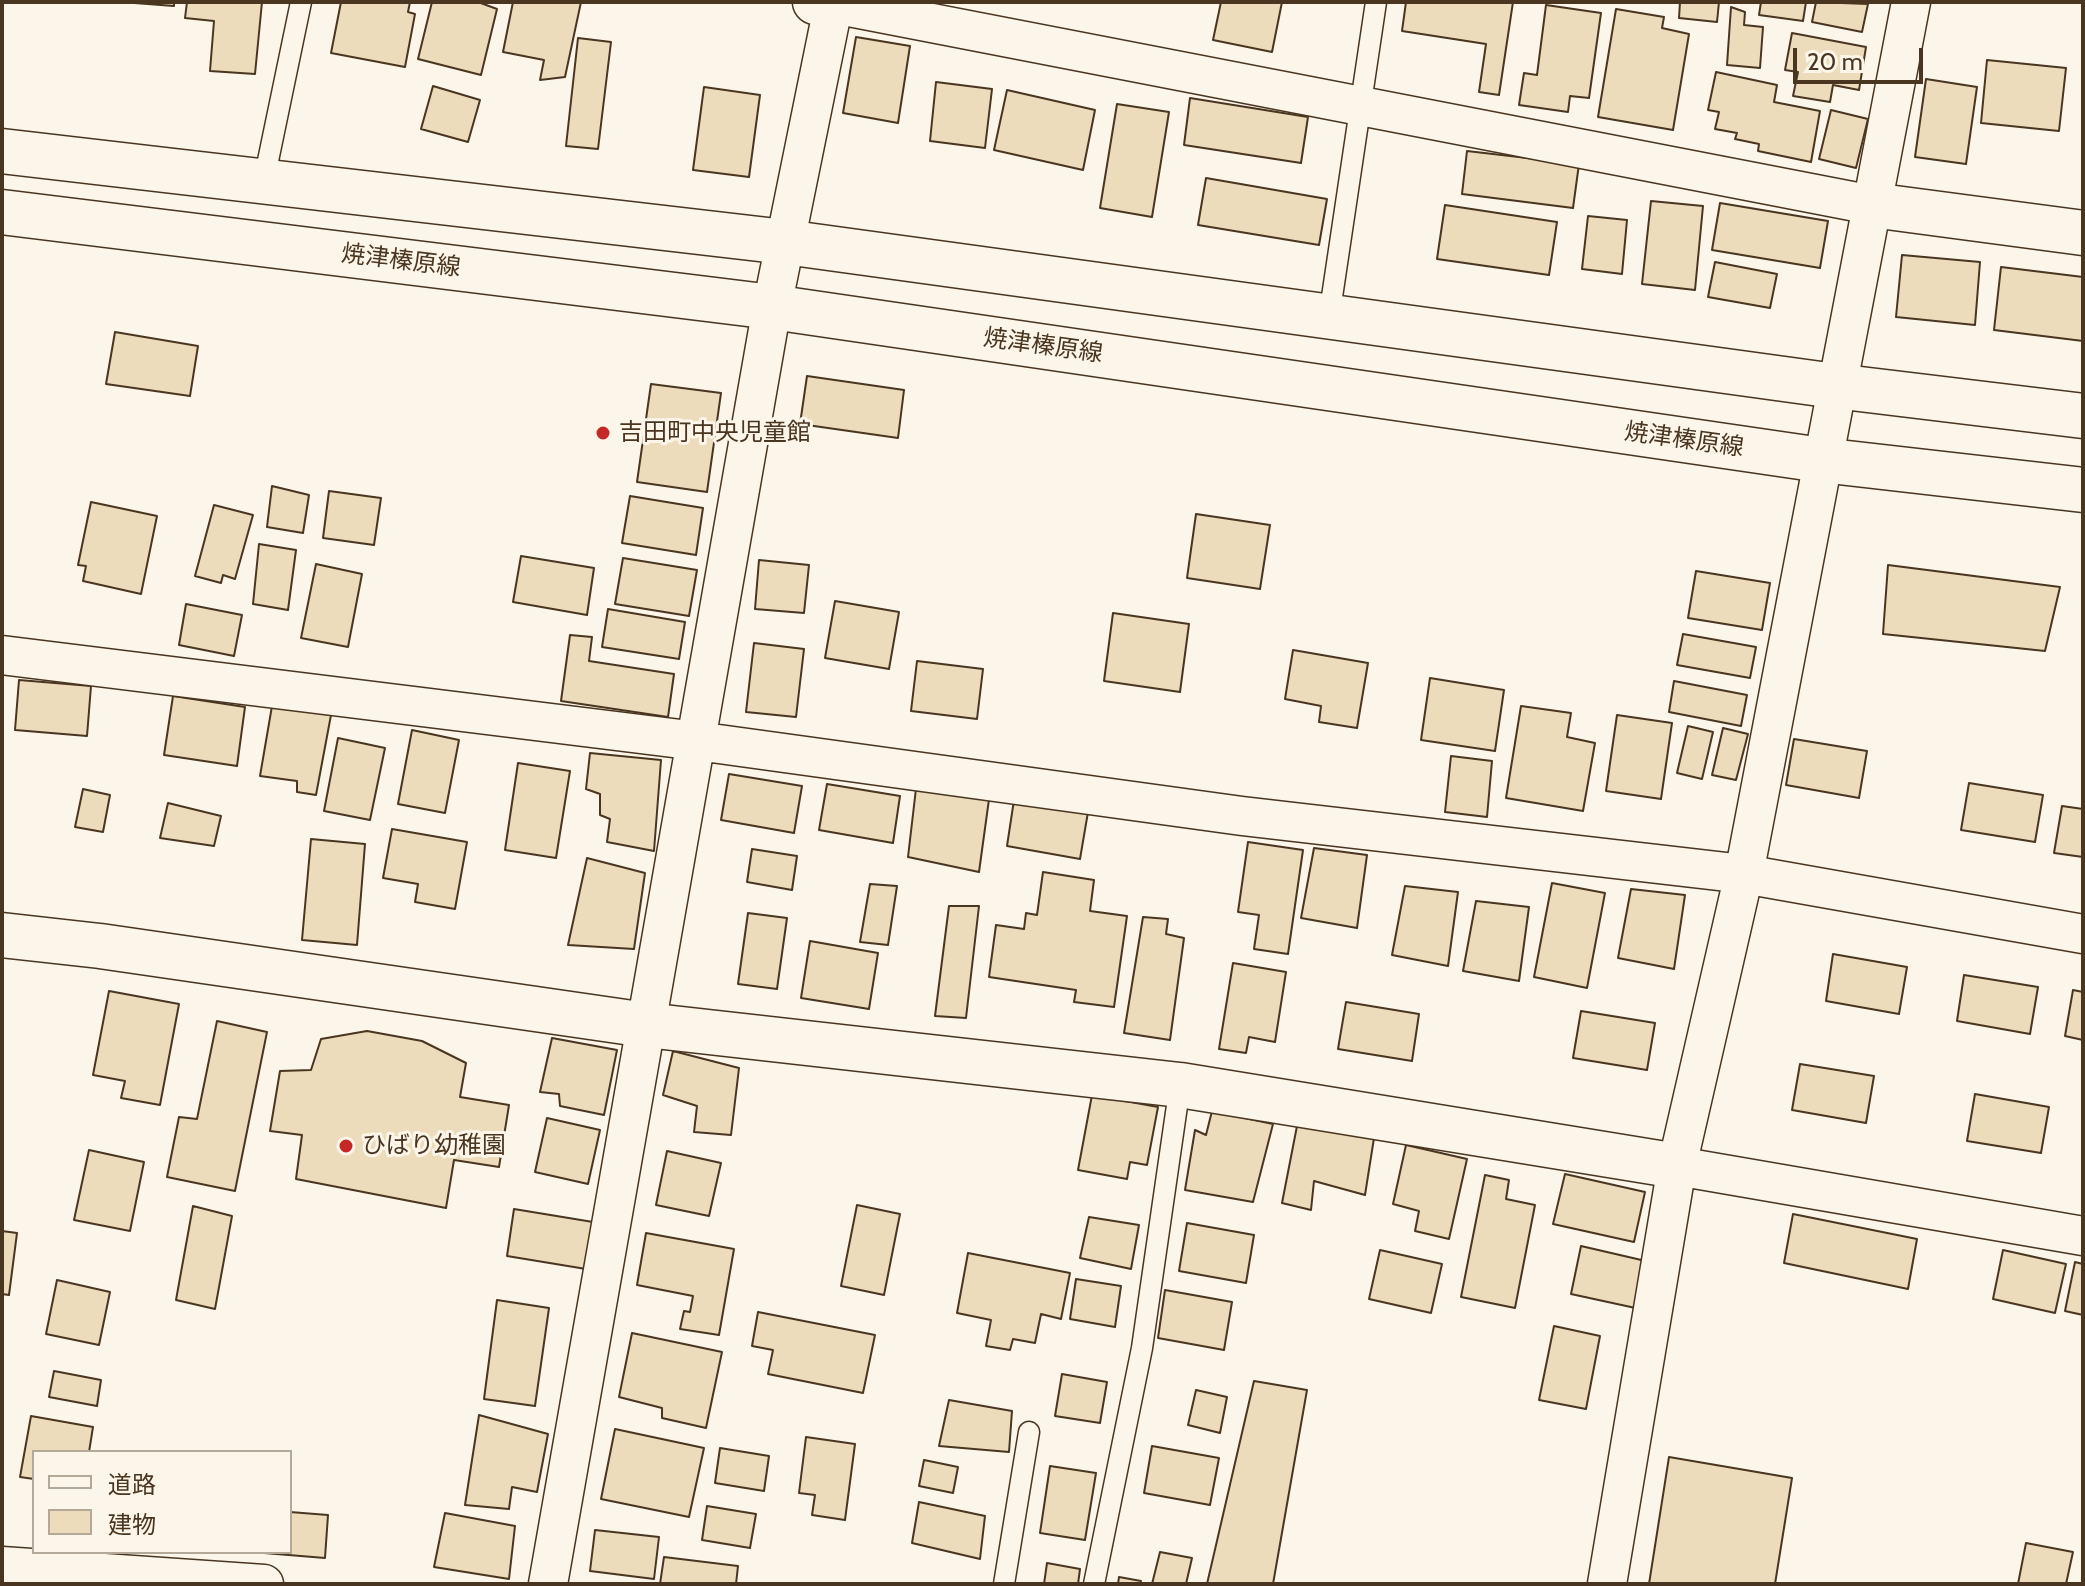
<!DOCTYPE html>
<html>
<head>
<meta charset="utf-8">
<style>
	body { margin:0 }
	#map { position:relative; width:2085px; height:1586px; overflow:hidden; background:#fbf6e9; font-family:Cabin,"Noto Sans JP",sans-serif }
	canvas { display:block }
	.frame { position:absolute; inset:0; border:4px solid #4a3520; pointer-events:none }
	.legend { position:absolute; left:32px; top:1450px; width:260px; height:104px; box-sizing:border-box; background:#fbf6e9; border:2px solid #b4a999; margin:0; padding:10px 14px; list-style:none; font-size:24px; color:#4a3520 }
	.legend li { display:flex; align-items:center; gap:16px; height:40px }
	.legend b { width:40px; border:2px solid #b4a999 }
	.scale { position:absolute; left:1793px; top:48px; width:130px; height:36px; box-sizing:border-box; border:4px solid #4a3520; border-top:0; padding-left:10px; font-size:24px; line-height:28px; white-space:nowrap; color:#4a3520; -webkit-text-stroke:6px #fbf6e9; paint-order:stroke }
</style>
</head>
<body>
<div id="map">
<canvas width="2085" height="1586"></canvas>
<div class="frame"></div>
<ul class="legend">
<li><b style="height:10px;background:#fbf6e9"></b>道路</li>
<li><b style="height:22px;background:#ecdcbc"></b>建物</li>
</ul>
<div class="scale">20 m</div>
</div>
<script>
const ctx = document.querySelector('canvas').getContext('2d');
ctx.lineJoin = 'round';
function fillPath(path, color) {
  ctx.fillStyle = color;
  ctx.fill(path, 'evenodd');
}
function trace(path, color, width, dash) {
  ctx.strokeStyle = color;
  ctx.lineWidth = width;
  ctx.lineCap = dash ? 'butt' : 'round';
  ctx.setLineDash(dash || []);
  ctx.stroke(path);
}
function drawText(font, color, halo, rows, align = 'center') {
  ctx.font = font + ' Cabin,"Noto Sans JP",sans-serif';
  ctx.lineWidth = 6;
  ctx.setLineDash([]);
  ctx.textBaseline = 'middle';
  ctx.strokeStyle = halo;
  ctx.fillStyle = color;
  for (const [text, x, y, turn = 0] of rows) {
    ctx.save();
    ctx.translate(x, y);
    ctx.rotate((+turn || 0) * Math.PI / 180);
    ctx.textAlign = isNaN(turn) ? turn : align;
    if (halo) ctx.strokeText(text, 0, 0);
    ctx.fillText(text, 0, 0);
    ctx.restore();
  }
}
const building = new Path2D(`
	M121,2H174V6Z
	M187,2H262L255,74L210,71L214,21L185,18Z
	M341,2H410L408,12L415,14L405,67L331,53Z
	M432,2H478L497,9L481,75L418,59Z
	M513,2H581L565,77L540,80L544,60L503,52Z
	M1221,2H1282L1272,52L1213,40Z
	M1406,2H1513L1499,95L1479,92L1486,44L1402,31Z
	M1680,2H1719L1717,22L1679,18Z
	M1761,2H1806L1803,21L1759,15Z
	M1816,2L1868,4L1862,32L1812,22Z
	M1546,5L1601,13L1589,98L1570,96L1568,112L1519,105L1524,73L1537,75Z
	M1731,7L1745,12L1744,25L1763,27L1760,68L1727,65Z
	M1616,9L1664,17L1662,28L1689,34L1673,130L1598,117Z
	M1792,33L1866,47L1859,90L1833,85L1830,102L1793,96L1798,72L1785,70Z
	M856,37L910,46L898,123L843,113Z
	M578,38L611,42L598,149L566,146Z
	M1987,60L2066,68L2059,131L1981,123Z
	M1716,72L1777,85L1774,102L1820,111L1811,162L1758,151L1759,144L1735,139L1737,133L1715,129L1719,112L1708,110Z
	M1926,79L1977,87L1966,164L1915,157Z
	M936,82L992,89L985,148L930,141Z
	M433,86L480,100L468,142L421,129Z
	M704,87L760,95L749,177L693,170Z
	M1007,90L1095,110L1083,170L994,150Z
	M1190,98L1308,117L1301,163L1184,145Z
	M1117,104L1169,112L1152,217L1100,208Z
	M1831,110L1868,119L1856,168L1819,159Z
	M1467,151L1579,164L1573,208L1462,194Z
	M1206,178L1327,199L1319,245L1198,225Z
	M1651,201L1703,206L1695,290L1642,284Z
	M1720,203L1828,221L1820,268L1712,250Z
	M1445,205L1557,222L1549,275L1437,259Z
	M1588,216L1627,220L1622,274L1582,269Z
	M1902,255L1980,262L1975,325L1896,317Z
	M1715,262L1777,274L1770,308L1708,297Z
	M2001,267L2083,277V341L1994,330Z
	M115,332L198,346L190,396L106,384Z
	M807,376L904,390L898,438L800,424Z
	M651,384L721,393L707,492L637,482Z
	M272,486L309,495L303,533L267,527Z
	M329,491L381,498L374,545L323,538Z
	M630,496L703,508L696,555L622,543Z
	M91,502L157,516L141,594L83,581L86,566L78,565Z
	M214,505L253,515L235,579L223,575L221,583L195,576Z
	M1196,514L1270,525L1260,589L1187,578Z
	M259,544L296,550L288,610L253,604Z
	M521,556L594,568L587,615L513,602Z
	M623,558L697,570L689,616L615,604Z
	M759,560L809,565L804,613L755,609Z
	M316,564L362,574L348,647L301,638Z
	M1888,565L2060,587L2045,651L1883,634Z
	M1696,571L1770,583L1762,630L1688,618Z
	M835,601L899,612L889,669L825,658Z
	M186,604L242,615L234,656L179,645Z
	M608,609L685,622L679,659L602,647Z
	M1113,613L1189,624L1180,692L1104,681Z
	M1683,634L1756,647L1750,678L1677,665Z
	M570,635L592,637L589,661L674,674L668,717L561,701Z
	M754,643L804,649L796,717L746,712Z
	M1293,650L1368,663L1357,728L1319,722L1321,706L1285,699Z
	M917,661L983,669L977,719L911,711Z
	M1430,678L1504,690L1495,751L1421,740Z
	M19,680L91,686L87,736L15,730Z
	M1674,681L1747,695L1741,726L1669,712Z
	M173,696L245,707L237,766L164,755Z
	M272,706L331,715L316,795L297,792V781L260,776Z
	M1521,706L1571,713L1567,737L1595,743L1583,811L1506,798Z
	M1617,715L1672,723L1661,799L1606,791Z
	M1688,726L1713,732L1702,779L1677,773Z
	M1723,728L1748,734L1736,780L1712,775Z
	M412,730L459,740L445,813L398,804Z
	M338,738L385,748L370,820L324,811Z
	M1794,739L1867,751L1859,798L1786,785Z
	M590,753L661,760L654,851L607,842L610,819L600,815V794L586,789Z
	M1451,756L1492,761L1487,817L1445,812Z
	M518,763L570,771L556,858L505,850Z
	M729,774L802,786L794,833L721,820Z
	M917,780L990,792L979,872L908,857Z
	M1969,783L2043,795L2035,842L1961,830Z
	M827,784L900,796L893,843L819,830Z
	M83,789L110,795L103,832L75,827Z
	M1014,800L1088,812L1080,859L1007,846Z
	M168,803L221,816L214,846L160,838Z
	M2062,806L2083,809V857L2054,853Z
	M392,829L467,842L455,909L415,902L418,884L383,878Z
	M311,839L365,844L357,945L302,940Z
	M1248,842L1303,850L1288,954L1254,949L1259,915L1238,912Z
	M1314,848L1367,855L1357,928L1301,918Z
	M752,849L797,856L792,890L747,882Z
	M587,858L645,873L634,949L568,945Z
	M1043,872L1094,880L1090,911L1127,916L1114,1007L1074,1002L1076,990L989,977L996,925L1024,929L1026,913L1037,915Z
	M1552,883L1605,893L1587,988L1534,977Z
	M870,884L897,886L888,945L860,942Z
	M1405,886L1458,892L1448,966L1392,955Z
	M1631,889L1685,895L1674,969L1618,958Z
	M1476,901L1529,907L1519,981L1463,971Z
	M949,906H979L966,1018L935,1016Z
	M748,913L787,918L777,989L738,984Z
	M1143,917L1168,919L1166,934L1184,938L1170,1040L1124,1033Z
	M810,941L878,953L869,1009L801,998Z
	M1833,954L1907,967L1899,1014L1826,1001Z
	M1233,963L1286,972L1275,1042L1249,1037L1246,1053L1219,1049Z
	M1964,975L2038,987L2030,1034L1957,1021Z
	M2073,990L2083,992V1040L2065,1036Z
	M109,991L179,1004L160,1105L121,1098L125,1081L93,1075Z
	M1346,1002L1419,1014L1412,1061L1338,1049Z
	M1581,1011L1655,1023L1647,1070L1573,1058Z
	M217,1021L267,1032L235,1191L167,1177L179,1117L197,1119Z
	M367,1031L422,1041L466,1063L460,1097L509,1105L499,1167L454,1160L446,1208L296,1179L302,1135L270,1131L280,1071L311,1070L321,1039Z
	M552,1038L617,1050L604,1115L560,1106L559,1094L540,1092Z
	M673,1051L739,1068L731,1135L694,1132L697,1106L663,1095Z
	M1800,1064L1874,1076L1866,1123L1792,1110Z
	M1975,1094L2049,1107L2041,1153L1967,1141Z
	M1092,1095L1158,1107L1147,1165L1130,1162L1127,1179L1078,1170Z
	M1212,1111L1273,1124L1253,1202L1185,1190L1195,1130L1206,1135Z
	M547,1118L600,1130L588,1184L535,1172Z
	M1297,1126L1374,1138L1365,1195L1314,1181L1311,1210L1282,1203Z
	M1406,1145L1467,1159L1449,1239L1415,1231L1419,1211L1393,1204Z
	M89,1150L144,1162L130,1231L74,1220Z
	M667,1151L721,1163L709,1216L656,1205Z
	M1565,1174L1645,1192L1634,1242L1553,1224Z
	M1485,1175L1509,1180L1506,1199L1535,1205L1515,1308L1461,1297Z
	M857,1205L900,1214L884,1295L841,1286Z
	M193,1206L232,1216L215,1309L176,1300Z
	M514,1209L593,1222L586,1269L507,1256Z
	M1793,1214L1917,1239L1908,1289L1784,1263Z
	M1089,1217L1139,1225L1131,1269L1080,1258Z
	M1187,1223L1254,1235L1246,1283L1179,1271Z
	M2,1231L17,1233L9,1295L2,1294Z
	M646,1233L734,1249L719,1335L680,1329L684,1311L690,1312L693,1296L637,1285Z
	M1581,1246L1650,1262L1640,1309L1571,1294Z
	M1380,1250L1442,1264L1431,1313L1369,1299Z
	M2003,1250L2066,1264L2055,1313L1993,1299Z
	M968,1253L1070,1273L1061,1319L1041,1314L1035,1343L1013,1339L1010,1350L986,1346L991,1320L957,1313Z
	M2075,1262L2083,1264V1315L2065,1311Z
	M1076,1279L1121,1286L1115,1327L1070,1319Z
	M57,1280L110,1292L99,1345L46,1334Z
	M1165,1290L1232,1302L1224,1350L1158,1338Z
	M497,1300L549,1308L535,1406L484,1399Z
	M758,1312L875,1335L863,1393L768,1374L773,1350L752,1346Z
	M1554,1326L1600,1336L1586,1409L1539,1400Z
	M632,1333L722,1352L706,1428L662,1418V1408L619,1397Z
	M54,1371L101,1380L97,1406L49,1397Z
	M1062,1374L1107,1382L1100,1423L1055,1416Z
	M1254,1381L1307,1390L1273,1584H1207Z
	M1196,1390L1227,1397L1220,1433L1188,1425Z
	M949,1400L1012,1411L1009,1452L939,1446Z
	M479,1415L548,1434L537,1492L512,1487L509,1509L465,1505Z
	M31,1416L93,1427L89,1452H34V1479L20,1477Z
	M615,1429L704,1448L689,1517L601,1499Z
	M806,1437L855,1444L845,1520L812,1515L815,1495L799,1493Z
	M1152,1446L1219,1458L1210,1505L1144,1493Z
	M720,1448L769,1456L764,1491L715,1483Z
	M1669,1457L1792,1478L1775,1584H1649Z
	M924,1460L958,1467L953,1493L919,1486Z
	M1050,1466L1096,1473L1085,1540L1040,1533Z
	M919,1502L985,1516L980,1559L912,1543Z
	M707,1506L756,1514L750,1548L702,1540Z
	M290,1512L328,1515L325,1558L252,1552H290Z
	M445,1513L515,1526L509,1579L434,1567Z
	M595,1530L659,1537L654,1579L590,1571Z
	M2026,1543L2073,1552L2066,1584H2018Z
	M1160,1552L1192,1558L1186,1584H1152Z
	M664,1557L738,1566L736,1584H660Z
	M1047,1563L1080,1569L1078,1584H1044Z
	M1119,1577L1141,1581L1140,1584H1118Z`);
const service = new Path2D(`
	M264,180L301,2
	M1329,317L1376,2
	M1004,1584L1029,1432
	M1094,1584L1142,1348L1180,1085`);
const minor = new Path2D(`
	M834,4L1872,205
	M2,655L697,741L1242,816L1744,874L2083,934
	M1677,1166L2083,1236
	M2,1566L264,1584
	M548,1584L772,307L834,2
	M1607,1584L1677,1166L1744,874L1911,2`);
const tertiary = new Path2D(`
	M815,2L834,4
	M1872,205L2083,233
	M2,935L100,946L646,1025L1180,1085L1677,1166`);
const primary = new Path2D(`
	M2,151L785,242L1835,386L2083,416
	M2,212L772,307L1821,460L2083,490`);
const markers = [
	[603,433,8,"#c62828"],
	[346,1146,8,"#c62828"]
];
const streetNames = [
	["焼津榛原線",401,261,7],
	["焼津榛原線",1043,346,8],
	["焼津榛原線",1684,440,8]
];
const poiNames = [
	["吉田町中央児童館",619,433],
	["ひばり幼稚園",362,1146]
];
fillPath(building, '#ecdcbc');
trace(building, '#4a3520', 2);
trace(service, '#4a3520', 23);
trace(minor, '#4a3520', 41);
trace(tertiary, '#4a3520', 47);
trace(primary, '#4a3520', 47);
trace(service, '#fbf6e9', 20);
trace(minor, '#fbf6e9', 38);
trace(tertiary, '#fbf6e9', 44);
trace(primary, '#fbf6e9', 44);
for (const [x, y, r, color] of markers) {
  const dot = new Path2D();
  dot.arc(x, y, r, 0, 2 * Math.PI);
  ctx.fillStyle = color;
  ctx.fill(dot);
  trace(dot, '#fbf6e9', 3);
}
drawText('24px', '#4a3520', '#fbf6e9', streetNames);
drawText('24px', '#4a3520', '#fbf6e9', poiNames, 'left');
</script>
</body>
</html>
